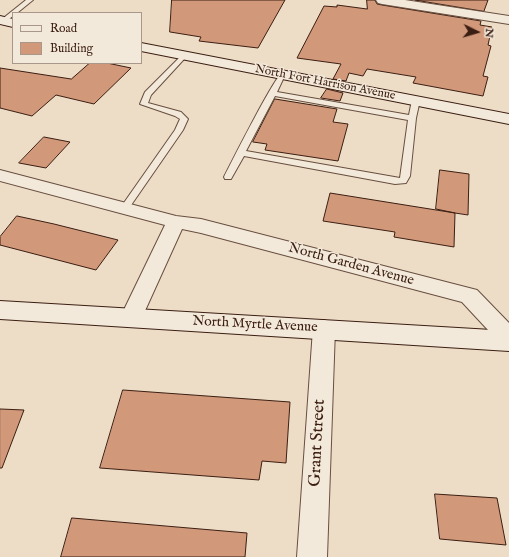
<!DOCTYPE html>
<html>
<head>
<meta charset="utf-8">
<style>
	body { margin:0 }
	#map { position:relative; width:509px; height:557px; overflow:hidden; background:#edddc6; font-family:"IM FELL English",serif }
	canvas { display:block }
	.legend { position:absolute; left:12px; top:12px; width:130px; height:52px; box-sizing:border-box; background:#f3e9da; border:1px solid #a9988a; margin:0; padding:5px 7px; list-style:none; font-size:12px; color:#3b1e12 }
	.legend li { display:flex; align-items:center; gap:8px; height:20px }
	.legend b { width:20px; border:1px solid #a9988a }
	.north { position:absolute; left:457px; top:12px; width:40px; height:40px; -webkit-text-stroke:3px #f3e9da; paint-order:stroke; rotate:95deg; font-size:11px; font-weight:700; line-height:16px; text-align:center; color:#3b1e12 }
	.north::after { content:''; display:block; margin:auto; width:14px; height:18px; background:#3b1e12; clip-path:polygon(50% 0,100% 100%,50% 72%,0 100%) }
</style>
</head>
<body>
<div id="map">
<canvas width="509" height="557"></canvas>
<ul class="legend">
<li><b style="height:5px;background:#f3e9da"></b>Road</li>
<li><b style="height:11px;background:#d1987a"></b>Building</li>
</ul>
<div class="north">N</div>
</div>
<script>
const ctx = document.querySelector('canvas').getContext('2d');
ctx.lineJoin = 'round';
function fillPath(path, color) {
  ctx.fillStyle = color;
  ctx.fill(path, 'evenodd');
}
function trace(path, color, width, dash) {
  ctx.strokeStyle = color;
  ctx.lineWidth = width;
  ctx.lineCap = dash ? 'butt' : 'round';
  ctx.setLineDash(dash || []);
  ctx.stroke(path);
}
function drawText(font, color, halo, rows, align = 'center') {
  ctx.font = font + ' "IM FELL English",serif';
  ctx.lineWidth = 3;
  ctx.setLineDash([]);
  ctx.textBaseline = 'middle';
  ctx.strokeStyle = halo;
  ctx.fillStyle = color;
  for (const [text, x, y, turn = 0] of rows) {
    ctx.save();
    ctx.translate(x, y);
    ctx.rotate((+turn || 0) * Math.PI / 180);
    ctx.textAlign = isNaN(turn) ? turn : align;
    if (halo) ctx.strokeText(text, 0, 0);
    ctx.fillText(text, 0, 0);
    ctx.restore();
  }
}
const building = new Path2D(`
	M172,0H285L258,48L199,41L201,37L170,32Z
	M367,0H375L377,4L382,5L481,21L480,25L492,27L488,45L491,46L483,76L488,77L483,96L413,83L416,77L367,69L363,76L349,73L346,81L333,79L341,64L297,58L324,6L337,7V5L367,9Z
	M415,0H488L484,11Z
	M90,63H107L131,68L94,104L56,95L32,116L0,108V68L71,79Z
	M327,89L343,93L340,101L321,98Z
	M275,99L337,109L333,122L348,124L338,161L265,150L267,144L253,142Z
	M44,137L70,142L46,168L19,163Z
	M440,170L469,174L468,215L455,213L454,247L394,237L395,232L323,221L330,193L455,213L436,209Z
	M17,216L54,224L118,240L96,270L0,245V237Z
	M123,390L290,402L286,463L262,461L259,480L100,468Z
	M0,409L24,410L2,468H0Z
	M435,494L497,498L506,545L440,539Z
	M72,518L247,533L245,557H61Z`);
const lane = new Path2D(`
	M26,0H33L17,13H13V16L5,22H1V20Z
	M184,54L186,55V57L151,95L148,103L181,112L188,119L183,130L127,211H121L120,209L121,207L175,130L180,119L175,116L140,104L145,92L182,55Z
	M282,73L285,75L277,92L409,115L412,100L416,98H419L420,100L416,118L410,176L406,183L395,184L244,156L231,179H225L224,177C231,163 275,76 282,73ZM275,96L408,120L400,178L246,151Z`);
const street = new Path2D(`
	M376,0H405L509,16V24L382,4L378,3Z
	M0,170L176,216L201,219L477,290L509,323V347L501,344L462,302L201,233L182,229L139,324L131,327L123,324L120,318L165,225L0,181Z
	M324,320L332,323L335,329L327,557H297L313,329L316,323Z`);
const secondary = new Path2D(`
	M0,16L13,19V27L0,24Z
	M141,43L509,114V124L141,51Z
	M0,301L509,331V351L0,319Z`);
const farStreetnames = [
	["North Fort Harrison Avenue",325,83,11]
];
const streetNames = [
	["North Garden Avenue",351,265,15],
	["North Myrtle Avenue",255,325,3]
];
const nearStreetnames = [
	["Grant Street",318,443,-87]
];
fillPath(building, '#d1987a');
trace(building, '#3b1e12', 1);
trace(lane, '#684e3f', 2);
trace(street, '#684e3f', 2);
trace(secondary, '#3b1e12', 2);
fillPath(lane, '#f3e9da');
fillPath(street, '#f3e9da');
fillPath(secondary, '#f3e9da');
drawText('12px', '#3b1e12', '#f3e9da', farStreetnames);
drawText('14px', '#3b1e12', '#f3e9da', streetNames);
drawText('17px', '#3b1e12', '#f3e9da', nearStreetnames);
</script>
</body>
</html>
